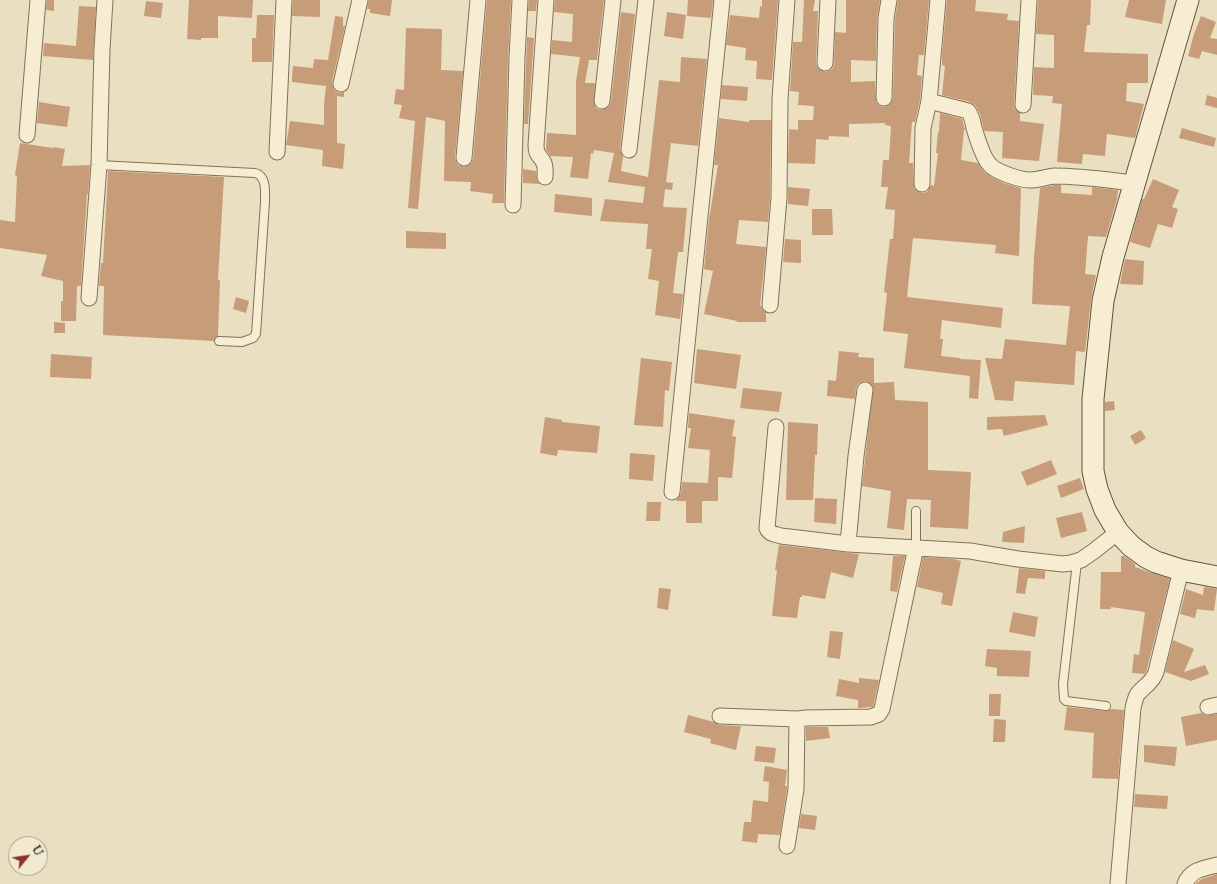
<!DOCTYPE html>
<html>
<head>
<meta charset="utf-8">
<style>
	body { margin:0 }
	#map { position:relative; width:1217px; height:884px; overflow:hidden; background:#eadfc1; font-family:"Libre Baskerville",serif }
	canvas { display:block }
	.north { position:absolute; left:8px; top:836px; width:40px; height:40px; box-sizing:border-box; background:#f2ead0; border:1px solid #a69d88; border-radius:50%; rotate:60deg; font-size:11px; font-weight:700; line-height:16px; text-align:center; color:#33291d }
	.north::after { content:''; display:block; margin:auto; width:14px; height:18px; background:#8d312e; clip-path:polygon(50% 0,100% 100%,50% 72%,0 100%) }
</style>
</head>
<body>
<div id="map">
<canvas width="1217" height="884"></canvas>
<div class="north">U</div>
</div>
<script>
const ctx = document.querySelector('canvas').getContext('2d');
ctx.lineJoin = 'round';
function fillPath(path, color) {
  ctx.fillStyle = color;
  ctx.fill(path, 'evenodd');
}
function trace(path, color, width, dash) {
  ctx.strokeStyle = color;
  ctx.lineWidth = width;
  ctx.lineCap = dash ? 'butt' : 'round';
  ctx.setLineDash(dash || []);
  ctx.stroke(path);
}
const building = new Path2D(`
	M47,0H54V11L46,10Z
	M189,0H253L252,18L218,16V38H201V40L187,39Z
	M293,0H320V17L292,16Z
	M369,0H392L390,16L370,13V9H367Z
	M487,0H511L508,58L504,203H492L493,194L470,191L471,182L444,181L445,121L426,117L418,209L408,208L415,121L399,118L402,105L394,104L396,89L404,90L406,28L442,29L441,70L463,71L455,158L456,162L459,166L464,167L467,166L471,163L473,159Z
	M529,0H537L536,11H528Z
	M555,0H604L597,60H589L585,83H595L594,104L596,108L601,110L606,109L609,106L611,102L621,12L635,14L620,149L621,153L623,157L621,171L648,177L659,80L680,82L681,57L707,59L698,146L671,143L666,182L673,183L672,190L665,189L663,207L687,208L683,252H678L673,293L683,294L680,319L655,315L659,281L648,279L652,249H646L648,224L600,221L605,199L643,203L645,187L608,182L614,153L594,150L593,154L591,153L588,179L570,177L573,157L550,156L546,150L547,133L576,135V81L580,57L551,54L552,40L572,42L573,14L554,12Z
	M688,0H713L711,18L687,16Z
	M762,0H778L772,80L756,79L757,61L745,60L746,48L726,45L730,15L759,18L760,6L762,7Z
	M804,0H815L813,11H818L816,63L817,67L820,70L825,72L829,71L833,68L834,64L835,32L846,33V0H880L877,18L876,61L851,60V82L875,81L876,102L880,106L884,107L888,106L891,103L893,98L895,19L898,0H929L924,55H919L917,75L922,76L920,100L915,122H912L909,163H913L914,188L918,192L922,193L927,192L931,185L934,186L938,153H936L938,132H939L940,113L962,119L965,130H964L961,160L978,163L984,172L993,178L1006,184L1021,188L1019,256L995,253L996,245L913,238L907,297L1003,308L1001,328L942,320L940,339H943L941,356L960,358V359L981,360L978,399L969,398L970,376L904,368L908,334L883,331L887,293L884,292L890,239H893L895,210L885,209L888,187H881L883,160H889L891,126L885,125V123L849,124V137L829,136L828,140L816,139L815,164L788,163L789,129L798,130V120H813L814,106L798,105L799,92L790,91L793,42H802Z
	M947,0H976L975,11L1008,14L1007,20L1019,21L1014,105L1015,109L1020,113V121L1044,124L1039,161L1002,158L1003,132L984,131L980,114L975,105L970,102L942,95L945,66L942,65V55Z
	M1038,0H1091L1090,25H1087L1084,52L1148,54V83H1127L1126,101L1144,104L1135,138L1107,134L1105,156L1083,154L1082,164L1057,162L1062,104L1052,103L1053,96L1033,95L1034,67L1054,68V35L1036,34Z
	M1129,0H1166L1162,24L1125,17Z
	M146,1L163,3L161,18L144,16Z
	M79,6L96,7L93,60L43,56L44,43L76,46Z
	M667,12L686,15L683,39L664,36Z
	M257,15H274L272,62H252V38H256Z
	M335,16L343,17V26H345L332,82L333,87L335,91L339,93L344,92V97L337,96V143L345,144L343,169L322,166L323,150L286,145L290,121L324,125V105L326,86L292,82V77L293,66L313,68L314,59L328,60Z
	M1201,16L1216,22L1210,38L1217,39V55L1202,51L1199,59L1188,56L1194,34Z
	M527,37L534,38L528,124H524Z
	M722,85L748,87L747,101L721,99Z
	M1207,95L1217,98V108L1205,105Z
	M39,102L70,107L67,127L37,123Z
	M719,118L749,122V120H771L770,198L768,222L739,220L736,244L766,247L760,306H761L762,309L766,313V322H737V321L704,314L713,271L704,269L709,219L718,165H714Z
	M1182,128L1216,138L1214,147L1179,138Z
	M20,143L53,148V147L65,149L62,166L90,165L88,194H87L81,286H77L76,321H61V301H63V281L41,276L47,255L0,248V220L15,222L17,176L15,175Z
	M523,169L536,171L537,181L540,184L523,183Z
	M108,171L224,177L218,280H220L218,336L215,338L214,341L103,335L104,286H99L101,263H103Z
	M1153,179L1179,190L1172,207L1178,209L1172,228L1158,224L1150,248L1130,242L1142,199H1144Z
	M1055,185H1061V193L1092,195V187L1118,190L1117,199L1106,237L1088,236L1085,274L1096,275L1091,300L1085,352L1076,351L1074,385L1015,381L1013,401L995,400L985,358L1002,359L1005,339L1066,345L1070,306L1032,304L1034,257L1040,188Z
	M788,187L810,189L808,206L788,204Z
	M555,194L592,198V216L554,212Z
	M812,209H832L833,235H812Z
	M406,231L446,233V249L406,248Z
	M785,239L801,240V263L783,262Z
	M1125,259L1144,261L1143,285L1120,284Z
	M236,297L249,301L246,313L233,309Z
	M54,322L65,323V333H54Z
	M697,349L741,355L736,389L694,383Z
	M839,351L859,353L858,357L874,358V383L894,382L895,400L928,402V470L971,472L968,529L930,527L931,500L907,499L904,530L887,528L891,491L862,486L873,387L870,383L866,381L861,382L858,384L856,388L855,399L827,396L828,380L836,381Z
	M51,354L92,357L91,379L50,377Z
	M641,358L672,362L669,391L665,390L663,427L634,425Z
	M743,388L782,392L779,412L740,408Z
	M1114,401L1115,410L1105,411V402Z
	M689,413L735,420L732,436L736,437L732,478L718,477V501H702V523H686V501H676L681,493L682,482L708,483L710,450L688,448L691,428H688Z
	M1045,415L1048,425L1004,436L1002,429L987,430V417Z
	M545,417L562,420V422L600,426L597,453L558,450L557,456L540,453Z
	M788,422L818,424L817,455H815L813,500H786Z
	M1141,430L1146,438L1135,445L1130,436Z
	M630,453L655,455L653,481L629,479Z
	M1051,460L1057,474L1027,486L1021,472Z
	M1080,478L1084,489L1061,498L1057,486Z
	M815,498L837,499L836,524L814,522Z
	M647,502H661L660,521H646Z
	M1082,512L1087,531L1061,538L1056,518Z
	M1025,526L1024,543L1002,542L1003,532Z
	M779,545L859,554L853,578L831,572L825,599L802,595V597H800L797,618L772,616L777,570H775Z
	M893,556H905L897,592L890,591Z
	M1121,556H1124L1135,564V567L1170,579L1147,669L1145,674L1132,673L1134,654L1139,655L1145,612L1111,607V609H1100L1101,572H1121Z
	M923,557L953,559L961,561L952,606L941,604L943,593L917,587Z
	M1019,568L1045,571V579L1028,578L1025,594L1016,593Z
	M1204,587L1217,589L1214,611L1197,609L1195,618L1180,614L1186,589L1203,595Z
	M659,588L671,589L668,610L657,608Z
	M1013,612L1038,617L1035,637L1009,632Z
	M830,631L843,632L840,659L827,657Z
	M1173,640L1194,649L1184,672L1205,665L1209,674L1191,681L1165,672Z
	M987,649L1031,651L1029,677L997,676V668L985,666Z
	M859,678L879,680L873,707L858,708V700L836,696L839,679L859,683Z
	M989,694H1001L1000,716H989Z
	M1067,707L1105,711L1111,709L1124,710L1118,779L1092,778L1094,733L1064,730Z
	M1201,713L1206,716L1217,714V740L1186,746L1181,717Z
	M688,715L714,722L719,725L741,726L736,750L710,743L711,739L684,732Z
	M994,719L1006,720L1005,742H993Z
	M806,727H828L830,738L806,741Z
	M1144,745L1177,747L1175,766L1144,762Z
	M756,746L776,748L774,763L754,761Z
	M765,766L787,770L785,786H787V788L780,835L758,834L757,843L742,841L744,822H751L753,800L768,802L769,782L763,781Z
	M1135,794L1168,796L1167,809L1134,807Z
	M801,814L817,816L815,830L799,828Z
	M1217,874V884H1195L1202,879Z`);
const lane = new Path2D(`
	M99,165L255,173C267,176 265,192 265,202L256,334L253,338L242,342L219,341
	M916,511V547
	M1077,562L1063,684L1064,699L1066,701L1106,706`);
const street = new Path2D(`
	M825,63L828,0
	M341,84L360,0
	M884,98L886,18L889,0
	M602,101L613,0
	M929,101L968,111C972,116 973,122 974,128C977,138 983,158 990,165C996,172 1020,180 1030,180C1038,180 1046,177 1054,176C1081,176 1107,180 1134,183
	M1023,105L1029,0
	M27,135L38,0
	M629,150L646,0
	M277,152L284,0
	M464,158L478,0
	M545,177C545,172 546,168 544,163C540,155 536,156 536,145L546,0
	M922,184L923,128L929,101L938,0
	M513,205L517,58L520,0
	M89,298L99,165L102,49L105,0
	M770,305L779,198L780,99L787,0
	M776,427L767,528C769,534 775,534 781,536L848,544L970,551L1018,559L1063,564L1071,563L1081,560L1094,551L1118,532
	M672,492L722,0
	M848,544L856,456L865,390
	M1208,707L1217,705
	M720,716L797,719
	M787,846L796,789L797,719L806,718L871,717L879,714L882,709L916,547
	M1118,884L1133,708C1134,704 1135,699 1137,695C1143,686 1152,684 1156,672L1181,570
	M1185,884C1190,870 1204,868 1217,865`);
const secondary = new Path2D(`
	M1188,0L1113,257L1103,301L1093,399V471L1097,489L1105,510L1118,532L1131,546L1146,557L1156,562L1181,570L1217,577`);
fillPath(building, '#c69c79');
trace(lane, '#83715a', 10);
trace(street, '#83715a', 17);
trace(secondary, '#64523d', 23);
trace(lane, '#f6edd3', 8);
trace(street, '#f6edd3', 15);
trace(secondary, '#f6edd3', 21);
</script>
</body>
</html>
